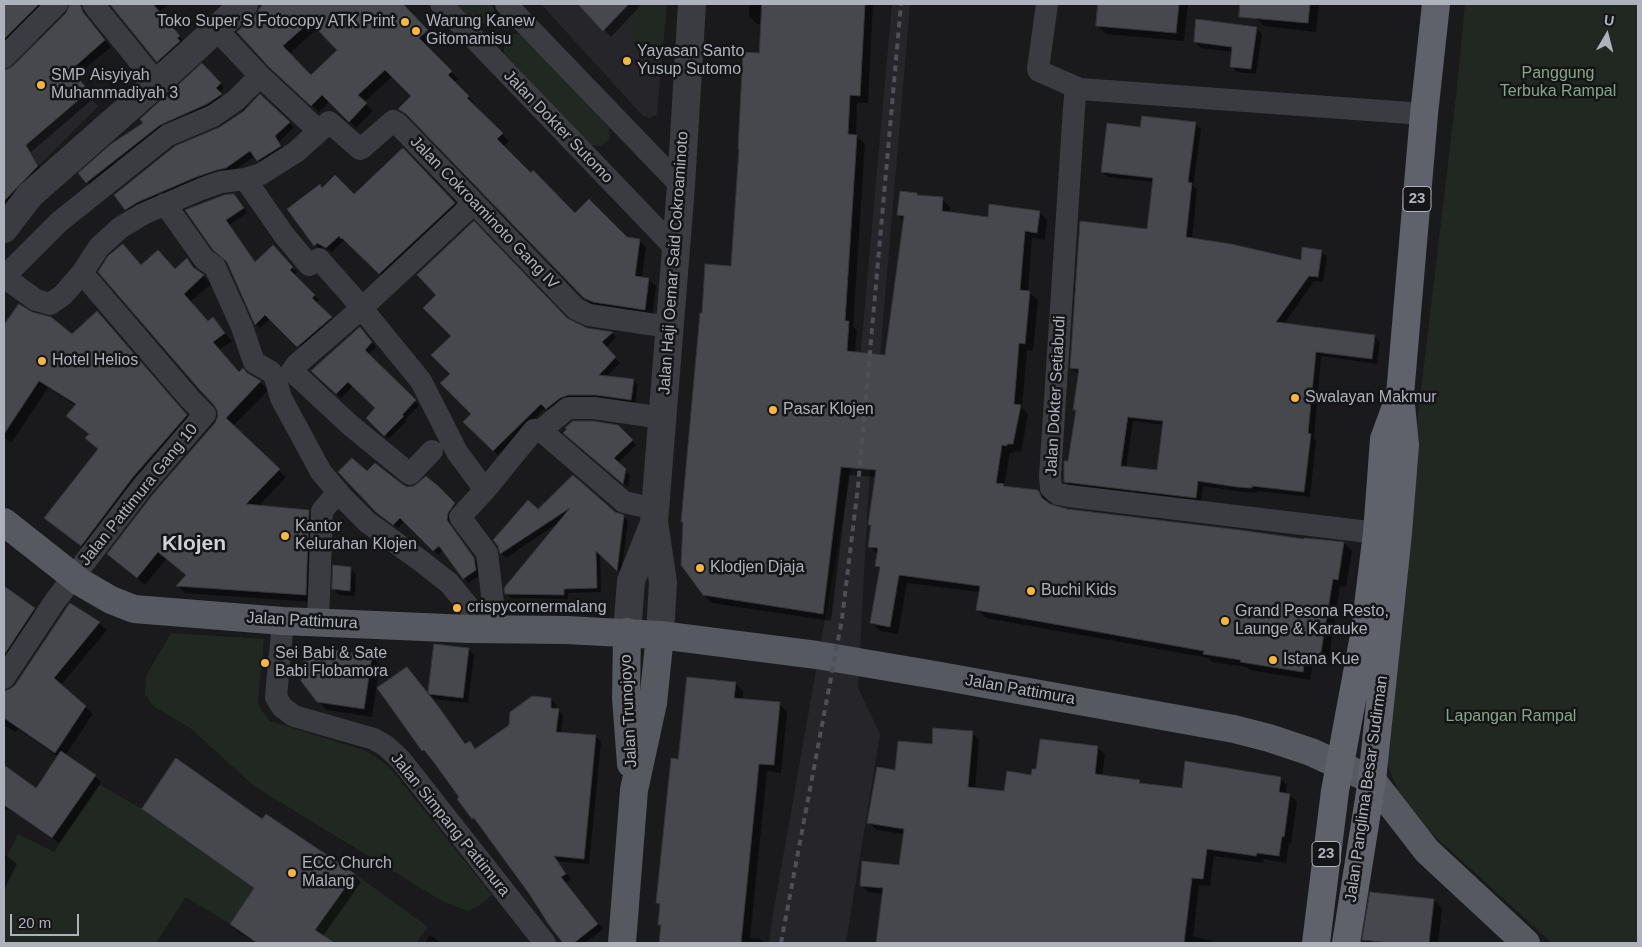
<!DOCTYPE html>
<html>
<head>
<meta charset="utf-8">
<style>
	body { margin:0 }
	#map { position:relative; width:1642px; height:947px; overflow:hidden; background:#1a1a1d; font-family:Arial,sans-serif }
	canvas { display:block }
	.frame { position:absolute; inset:0; border:5px solid #adb2bc; pointer-events:none }
	.north { position:absolute; left:1582px; top:10px; width:50px; height:50px; -webkit-text-stroke:4px #151518; paint-order:stroke; rotate:8deg; font-size:14px; font-weight:700; line-height:20px; text-align:center; color:#adb2bc }
	.north::after { content:''; display:block; margin:auto; width:18px; height:22px; background:#adb2bc; clip-path:polygon(50% 0,100% 100%,50% 72%,0 100%) }
	.scale { position:absolute; left:10px; top:914px; width:69px; height:22px; box-sizing:border-box; border:2px solid #adb2bc; border-top:0; padding-left:6px; font-size:15px; line-height:18px; white-space:nowrap; color:#adb2bc; -webkit-text-stroke:4px #151518; paint-order:stroke }
</style>
</head>
<body>
<div id="map">
<canvas width="1642" height="947"></canvas>
<div class="frame"></div>
<div class="north">U</div>
<div class="scale">20 m</div>
</div>
<script>
const ctx = document.querySelector('canvas').getContext('2d');
ctx.lineJoin = 'round';
function fillPath(path, color) {
  ctx.fillStyle = color;
  ctx.fill(path, 'evenodd');
}
function trace(path, color, width, dash) {
  ctx.strokeStyle = color;
  ctx.lineWidth = width;
  ctx.lineCap = dash ? 'butt' : 'round';
  ctx.setLineDash(dash || []);
  ctx.stroke(path);
}
function drawText(font, color, halo, rows, align = 'center') {
  ctx.font = font + ' Arial,sans-serif';
  ctx.lineWidth = 5;
  ctx.setLineDash([]);
  ctx.textBaseline = 'middle';
  ctx.strokeStyle = halo;
  ctx.fillStyle = color;
  for (const [text, x, y, turn = 0] of rows) {
    ctx.save();
    ctx.translate(x, y);
    ctx.rotate((+turn || 0) * Math.PI / 180);
    ctx.textAlign = isNaN(turn) ? turn : align;
    if (halo) ctx.strokeText(text, 0, 0);
    ctx.fillText(text, 0, 0);
    ctx.restore();
  }
}
const built = new Path2D(`
	M541,4H667L657,113L656,115L649,118L642,115Z
	M892,4H910L868,498L858,688L880,734L846,943H769L772,920L849,483Z
	M34,34L98,106L38,166L4,104V66Z`);
const green = new Path2D(`
	M456,4H491C498,12 494,19 487,24L473,23Z
	M636,4L667,5L662,57L632,54Z
	M1465,4H1638V943H1552L1417,820L1399,794L1385,757L1390,652L1456,96Z
	M511,34H519L526,38L609,127L610,139L600,146L590,145L504,53V39Z
	M171,633L264,639L258,701L261,710L270,721L366,751L379,759L390,768L492,895L479,906L468,911L442,901L254,786L190,728L153,706L145,694L146,676Z
	M100,785L142,809L254,888L230,924L186,897L156,943H4V862L18,834L54,852Z
	M355,874L428,927L416,943H319L324,936L315,930Z`);
const shadow = new Path2D(`
	M4,4H51L4,51Z
	M71,4H88L86,13L88,20L111,47L76,76L94,98L31,152L43,173L4,213V71H7L14,68L71,8Z
	M111,4H169L159,12L185,43L164,67Z
	M272,4H290L294,7L298,4H402L434,38L425,46L458,79L454,82L475,104L473,106L509,141L503,147L531,174L575,215L626,238L639,240L646,247L642,278L648,279L656,286L652,317L592,305L414,120L407,116L400,109L413,96L393,76L364,102L373,111L356,128L330,101L319,112L278,74L262,15ZM318,28L338,50L311,77L289,54Z
	M580,4H642L611,37Z
	M750,4H873L868,103H857L856,136L865,144L853,327L857,330L855,353L886,356L904,221L898,215L917,194L918,196L942,199L950,207V213L989,218L1039,212L1047,220L1045,240L1032,238L1028,292L1038,300L1033,351L1027,350L1022,408L1028,414L1021,452L1015,451L1014,453H1010L1004,487L1038,491L1046,499L1049,505L1066,510L1306,541L1344,543L1352,551L1346,587L1340,586L1328,665L1313,663L1310,680L1250,670L1247,667L1212,662L1209,658L986,618L978,610L980,592L907,583L898,634L880,631L872,623L881,570L876,565L878,555L870,546L872,527L870,524L876,477L849,475L831,621L712,603L704,595L683,522L704,314L732,267L760,54L762,24H757L749,16Z
	M1099,4H1188L1184,41L1106,34L1097,25Z
	M1257,4H1319L1316,32L1264,26L1256,18Z
	M1256,28L1262,34L1256,74L1237,72L1231,66L1233,52L1201,48L1195,42Z
	M202,65L224,88L219,93L224,99L91,186L80,173L145,124Z
	M260,96L294,127L279,142L285,151L263,165L255,156L231,173L131,214L126,209L221,128L244,112Z
	M1195,124L1201,129L1193,186L1197,189L1192,239L1302,262L1321,251L1327,257L1323,282L1314,281L1284,324L1374,336L1380,342L1377,364L1321,356L1314,438L1316,440L1310,497L1257,491V493L1243,492L1203,486L1201,503L1071,487L1065,481L1069,463L1077,412L1074,409L1080,374L1077,373L1071,368L1148,231L1153,182L1108,177L1102,172L1141,128ZM1133,421L1164,425L1158,472L1126,468Z
	M403,150L459,208L384,278L348,241L344,240L332,252L323,247L320,250L289,209L323,189L354,196Z
	M238,200L247,213L229,225L256,263L273,247L297,272L294,275L319,300L316,303L335,322L302,350L270,319L260,328L256,324L228,262L187,211Z
	M187,259L211,284L190,302L208,322L213,319L232,341L219,350L240,374L248,375L260,382L268,390L233,426L286,477L258,507L308,512L316,519L313,602L185,593L178,586L187,576L167,558L145,585L117,562L219,418V410L142,267L175,270Z
	M20,306L72,336L105,321L194,424L89,553L46,518L99,450L87,438L89,435L68,416L76,406L48,388L12,442L4,438V327Z
	M566,320L586,329L612,333L616,337L606,348L620,363L606,377L633,380L638,385L635,404L552,412L546,407L498,455L465,422Z
	M364,333L376,347L368,355L419,405L405,420L407,421L389,439L368,418L377,408L353,386L341,398L313,371Z
	M617,426L636,445L618,463L630,475L628,487L570,437Z
	M367,473L407,488H415L426,478L459,508L452,518L451,525L478,564L480,575L468,583L443,550L439,555L405,521L398,528L382,516Z
	M573,477L615,513L623,516L628,521L621,573L600,554L601,592L568,593V599L511,598L506,594L558,523L506,558L501,553L499,545L538,511Z
	M350,568L356,574L355,596L339,595L334,589Z
	M4,588L34,608L40,615L9,661L4,658Z
	M70,605L99,623L107,630L61,685L93,714L65,756L95,776L101,782L59,843L7,808L6,810L4,808V767L36,789L59,757L18,729L15,732L4,725V691H10L16,686Z
	M435,645L468,649L474,655L468,703L435,699L430,694L429,695Z
	M326,650L372,657L380,665L372,717L327,710L318,701Z
	M735,683L743,691V700L779,704L787,712L781,773L767,771L750,938L760,939L764,943H660L662,927L659,924L661,906L657,903L679,761Z
	M551,699L556,704V710H558L563,715L561,734L596,737L601,742L589,864L557,861L571,879L566,883L603,929L585,943H565L550,924L532,895L459,799L461,797L423,750L465,745L469,742L476,750Z
	M972,733L979,740L975,789L1005,792L1032,777L1098,748L1105,755L1102,776L1139,781L1142,784L1183,789L1280,778L1287,785L1286,794L1290,795L1297,802L1291,843H1289L1286,863L1264,859L1263,863L1214,856L1210,886L1199,885L1193,937L1211,940L1214,943H877L883,894L868,892L861,885L901,866L904,834L876,830L869,822L896,771L933,746Z
	M143,809L262,821L354,875L361,882L323,936L330,943H256L238,932L231,924L255,889L151,816Z
	M4,855L10,858L17,864L4,890Z
	M1434,900L1442,909L1438,943H1368L1364,939Z
	M430,935L441,943H425Z`);
const building = new Path2D(`
	M4,4H39L4,39Z
	M70,4H80L83,12L105,40L71,70L89,91L26,145L38,166L4,201V70L8,69L13,66L66,13Z
	M110,4H153L180,36L177,38L180,41L157,62Z
	M263,4H403L428,30L419,38L452,71L448,75L469,96L467,98L503,133L497,139L531,173L533,170L575,213L589,199L627,237L640,239L635,276L649,278L645,310L593,302L584,298L406,114L398,109L411,96L385,70L358,95L367,103L349,122L322,95L311,106L269,67L237,32L254,16ZM310,22L337,50L311,75L283,46Z
	M578,4H629L603,31Z
	M762,4H865L860,96L850,95L848,134L857,135L845,321H849L847,351L885,355L904,216L897,215L900,191L917,193V195L943,197L942,211L988,217L989,204L1040,211L1037,233L1025,231L1020,290L1030,291L1025,344L1019,343L1014,404L1021,405L1013,444H1007V446L1002,445L996,483L1004,484L1003,486L1038,490L1042,498L1050,504L1067,509L1240,530L1304,539L1305,538L1344,542L1338,580L1333,579L1320,658L1305,656L1303,672L1240,662L1241,660L1203,654L1204,651L976,610L980,586L899,575L890,627L870,623L880,567L875,566L878,548L868,547L871,525H868L876,470L841,467L823,614L703,595L681,565L683,522H681L700,313H702L705,264L731,266L739,149H738L743,52L759,53Z
	M1098,4H1179L1176,33L1096,26Z
	M1240,4H1310L1308,23L1239,17Z
	M1196,19L1257,27L1251,69L1230,67L1232,47L1194,42Z
	M202,63L221,83L216,88L222,94L207,104L160,125L86,183L78,173L111,144L143,123L140,119L161,100L175,91L174,89Z
	M260,94L290,122L275,136L281,146L257,161L250,151L226,168L217,170L196,177L138,202L125,210L114,195L175,146L220,127L244,111Z
	M1142,116L1196,122L1188,182L1192,183L1186,237L1231,244L1301,260L1302,247L1322,250L1318,277L1309,276L1276,322L1375,335L1372,359L1316,352L1308,433L1311,434L1304,492L1252,486V488L1237,487L1198,481L1196,498L1064,482V461H1068L1076,410H1073L1079,369L1070,368L1080,221L1147,229L1153,178L1101,172L1107,123L1140,127ZM1128,417L1163,421L1157,470L1121,466Z
	M403,148L455,203L379,274L342,238L341,239L339,236L326,248L317,243L314,246L287,209L320,184L322,188L335,175L354,194Z
	M234,194L244,208L226,220L255,262L273,245L293,267L290,270L315,295L312,298L332,317L297,347L265,315L255,325L227,262L213,250L185,210L224,195Z
	M474,221L567,318L587,328L613,332L602,342L616,357L599,375L634,379L631,400L596,395H568L560,398L546,409L541,404L493,451L463,422L471,414L440,383L450,374L431,355L451,336L423,308L436,295L417,275Z
	M123,244L141,265L158,250L175,269L187,258L193,267L204,275L184,294L208,321L213,317L225,333L213,342L239,372L243,368L247,373L261,381L226,418L280,469L246,504L309,510L306,595L176,586L186,575L158,552L137,578L107,554L153,494L215,423L218,416L217,410L214,405L200,390L98,272L108,256Z
	M19,304L32,312L51,317L72,334L97,311L187,415L133,477L81,546L44,518L98,449L85,438L89,434L66,416L76,404L39,381L4,434V325Z
	M360,327L372,342L365,350L416,400L402,415L404,416L384,436L366,418L375,408L348,382L336,394L311,371Z
	M573,421H593L618,425L633,440L614,458L626,469L623,484L563,433L567,429L565,428Z
	M352,458L367,471L375,463L402,484L407,487L414,486L426,476L438,486L455,503L448,513L447,520L474,558L476,570L463,579L439,546L433,551L400,518L393,525L376,512L338,472Z
	M573,475L615,512L624,515L617,571L596,551L597,588L564,589V595L505,594L504,588L570,508L500,554L498,546L493,540L528,500L538,509Z
	M333,565L351,567L350,591L332,589Z
	M4,586L35,608L4,655Z
	M70,603L100,622L54,678L86,706L55,753L4,718V691L10,689L15,685Z
	M434,644L469,648L463,698L428,694Z
	M305,649H326L372,656L364,709L317,702L301,681Z
	M407,667L438,706L465,744L470,741L475,749L509,725L510,712L532,696L551,698V708L559,709L556,732L596,735L584,859L554,856L566,874L561,877L598,924L574,943H563L549,925L530,895L474,818L472,819L457,799L459,797L435,764L424,750L422,751L377,688Z
	M687,677L736,682L734,698L780,702L774,765L759,764L741,943H659L661,925H658L660,904L656,903L671,758L678,759Z
	M933,728L973,731L968,787L1004,791L1007,771L1031,775L1032,769H1036L1040,739L1098,746L1095,774L1140,780L1139,783L1182,788L1185,761L1281,777L1279,792L1290,794L1284,837L1282,836L1279,856L1257,853L1256,856L1207,849L1203,879L1192,878L1184,943H876L883,888L860,886L862,861L899,865L904,829L867,823L877,767L895,770L898,741L932,744Z
	M61,751L96,775L52,838L4,805V765L36,788Z
	M176,758L262,819L266,814L355,874L315,930L335,943H257L230,924L254,888L142,809Z
	M1370,892L1434,899L1429,943H1393L1362,940Z`);
const minor = new Path2D(`
	M93,4L157,83
	M441,4L676,249
	M506,4L681,186
	M1047,4L1038,69L1039,71L1080,89L1424,114
	M217,30L260,76L319,131
	M4,57L57,4
	M1080,89L1075,97L1074,108L1050,476L1051,488L1058,494L1069,496L1377,533
	M245,179L284,235L309,265L319,259L350,294L421,381L457,452L485,490
	M165,204L204,259L215,267L242,327L254,362L271,372L275,377L281,398L321,472L343,498L367,522L421,561L449,583L473,612L474,629
	M4,277L36,300L50,304L63,295L82,273L99,247L120,228L143,214L201,189L221,182L245,179L261,174L296,152L329,122L360,149L362,148L393,121L397,123L576,309L589,315L669,327
	M4,277L59,222L168,135L213,116L236,100L260,76
	M540,431L568,408H594L663,418
	M432,451L410,474L350,425L292,371L297,364L362,308L474,203
	M283,621L276,697L282,707L294,716L374,739L386,746L401,760L545,943
	M318,622L322,511L338,492
	M496,629L487,553L460,517L485,490L534,430H537L545,434L624,502L655,509
	M4,678L55,601L143,486L205,414L190,399L82,273`);
const tertiary = new Path2D(`
	M4,229L30,195L157,83L244,4
	M627,632L631,581L654,523
	M660,635L663,582L654,522L681,186L692,4`);
const primary = new Path2D(`
	M4,522L80,582L111,600L134,609L283,621L469,629L566,630L660,635L817,655L935,675L1234,729L1269,738L1311,752L1372,780L1427,851L1526,943
	M627,632L626,698L631,764
	M622,943L634,790L653,703L660,635`);
const trunk = new Path2D(`
	M1316,943L1335,791L1365,630L1377,533L1384,439L1398,401
	M1346,943L1372,780L1398,533L1405,445L1400,395L1424,114L1436,4`);
const rail = new Path2D(`
	M781,943L842,619L858,486L901,4`);
const markers = [
	[405,22,5,"#f5b83a"],
	[416,31,5,"#f5b83a"],
	[627,61,5,"#f5b83a"],
	[41,85,5,"#f5b83a"],
	[42,361,5,"#f5b83a"],
	[1295,398,5,"#f5b83a"],
	[773,410,5,"#f5b83a"],
	[285,536,5,"#f5b83a"],
	[700,568,5,"#f5b83a"],
	[1031,591,5,"#f5b83a"],
	[457,608,5,"#f5b83a"],
	[1225,621,5,"#f5b83a"],
	[1273,660,5,"#f5b83a"],
	[265,663,5,"#f5b83a"],
	[292,873,5,"#f5b83a"]
];
const shields = [
	[1417,199,28],
	[1326,854,28]
];
const shieldNames = [
	["23",1417,199],
	["23",1326,854]
];
const poiNames = [
	["Toko Super S Fotocopy ATK Print",395,22,"right"],
	["Warung Kanew",426,22],
	["Gitomamisu",426,40],
	["Yayasan Santo",637,52],
	["Yusup Sutomo",637,70],
	["SMP Aisyiyah",51,76],
	["Muhammadiyah 3",51,94],
	["Hotel Helios",52,361],
	["Swalayan Makmur",1305,398],
	["Pasar Klojen",783,410],
	["Kantor",295,527],
	["Kelurahan Klojen",295,545],
	["Klodjen Djaja",710,568],
	["Buchi Kids",1041,591],
	["crispycornermalang",467,608],
	["Grand Pesona Resto,",1235,612],
	["Launge & Karauke",1235,630],
	["Sei Babi & Sate",275,654],
	["Babi Flobamora",275,672],
	["Istana Kue",1283,660],
	["ECC Church",302,864],
	["Malang",302,882]
];
const parkNames = [
	["Panggung",1558,74],
	["Terbuka Rampal",1558,92],
	["Lapangan Rampal",1511,717]
];
const streetNames = [
	["Jalan Dokter Sutomo",558,127,46],
	["Jalan Cokroaminoto Gang IV",484,213,46],
	["Jalan Haji Oemar Said Cokroaminoto",674,263,-86],
	["Jalan Dokter Setiabudi",1056,396,-87],
	["Jalan Pattimura Gang 10",139,495,-51],
	["Jalan Pattimura",302,621,3],
	["Jalan Pattimura",1020,690,10],
	["Jalan Trunojoyo",629,711,-93],
	["Jalan Panglima Besar Sudirman",1367,789,-82],
	["Jalan Simpang Pattimura",450,825,51]
];
const districtNames = [
	["Klojen",194,544]
];
fillPath(built, '#26262a');
fillPath(green, '#202821');
fillPath(shadow, '#0007');
fillPath(building, '#47484d');
trace(building, '#343439', 1);
trace(minor, '#3b3c42', 22);
trace(tertiary, '#3b3c42', 28);
trace(primary, '#575961', 28);
trace(trunk, '#5f626a', 28);
trace(rail, '#4e5057', 4, [6, 5]);
for (const [x, y, r, color] of markers) {
  const dot = new Path2D();
  dot.arc(x, y, r, 0, 2 * Math.PI);
  ctx.fillStyle = color;
  ctx.fill(dot);
  trace(dot, '#151518', 2);
}
for (const [x, y, w] of shields) {
  const box = new Path2D();
  box.roundRect(x - w / 2, y - 12.5, w, 25, 4);
  ctx.fillStyle = '#151518';
  ctx.fill(box);
  trace(box, '#adb2bc', 1);
}
drawText('bold 15px', '#adb2bc', null, shieldNames);
drawText('16px', '#adb2bc', '#151518', poiNames, 'left');
drawText('16px', '#84a786', '#151518', parkNames);
drawText('16px', '#adb2bc', '#151518', streetNames);
drawText('bold 21px', '#ced1d8', '#151518', districtNames);
</script>
</body>
</html>
